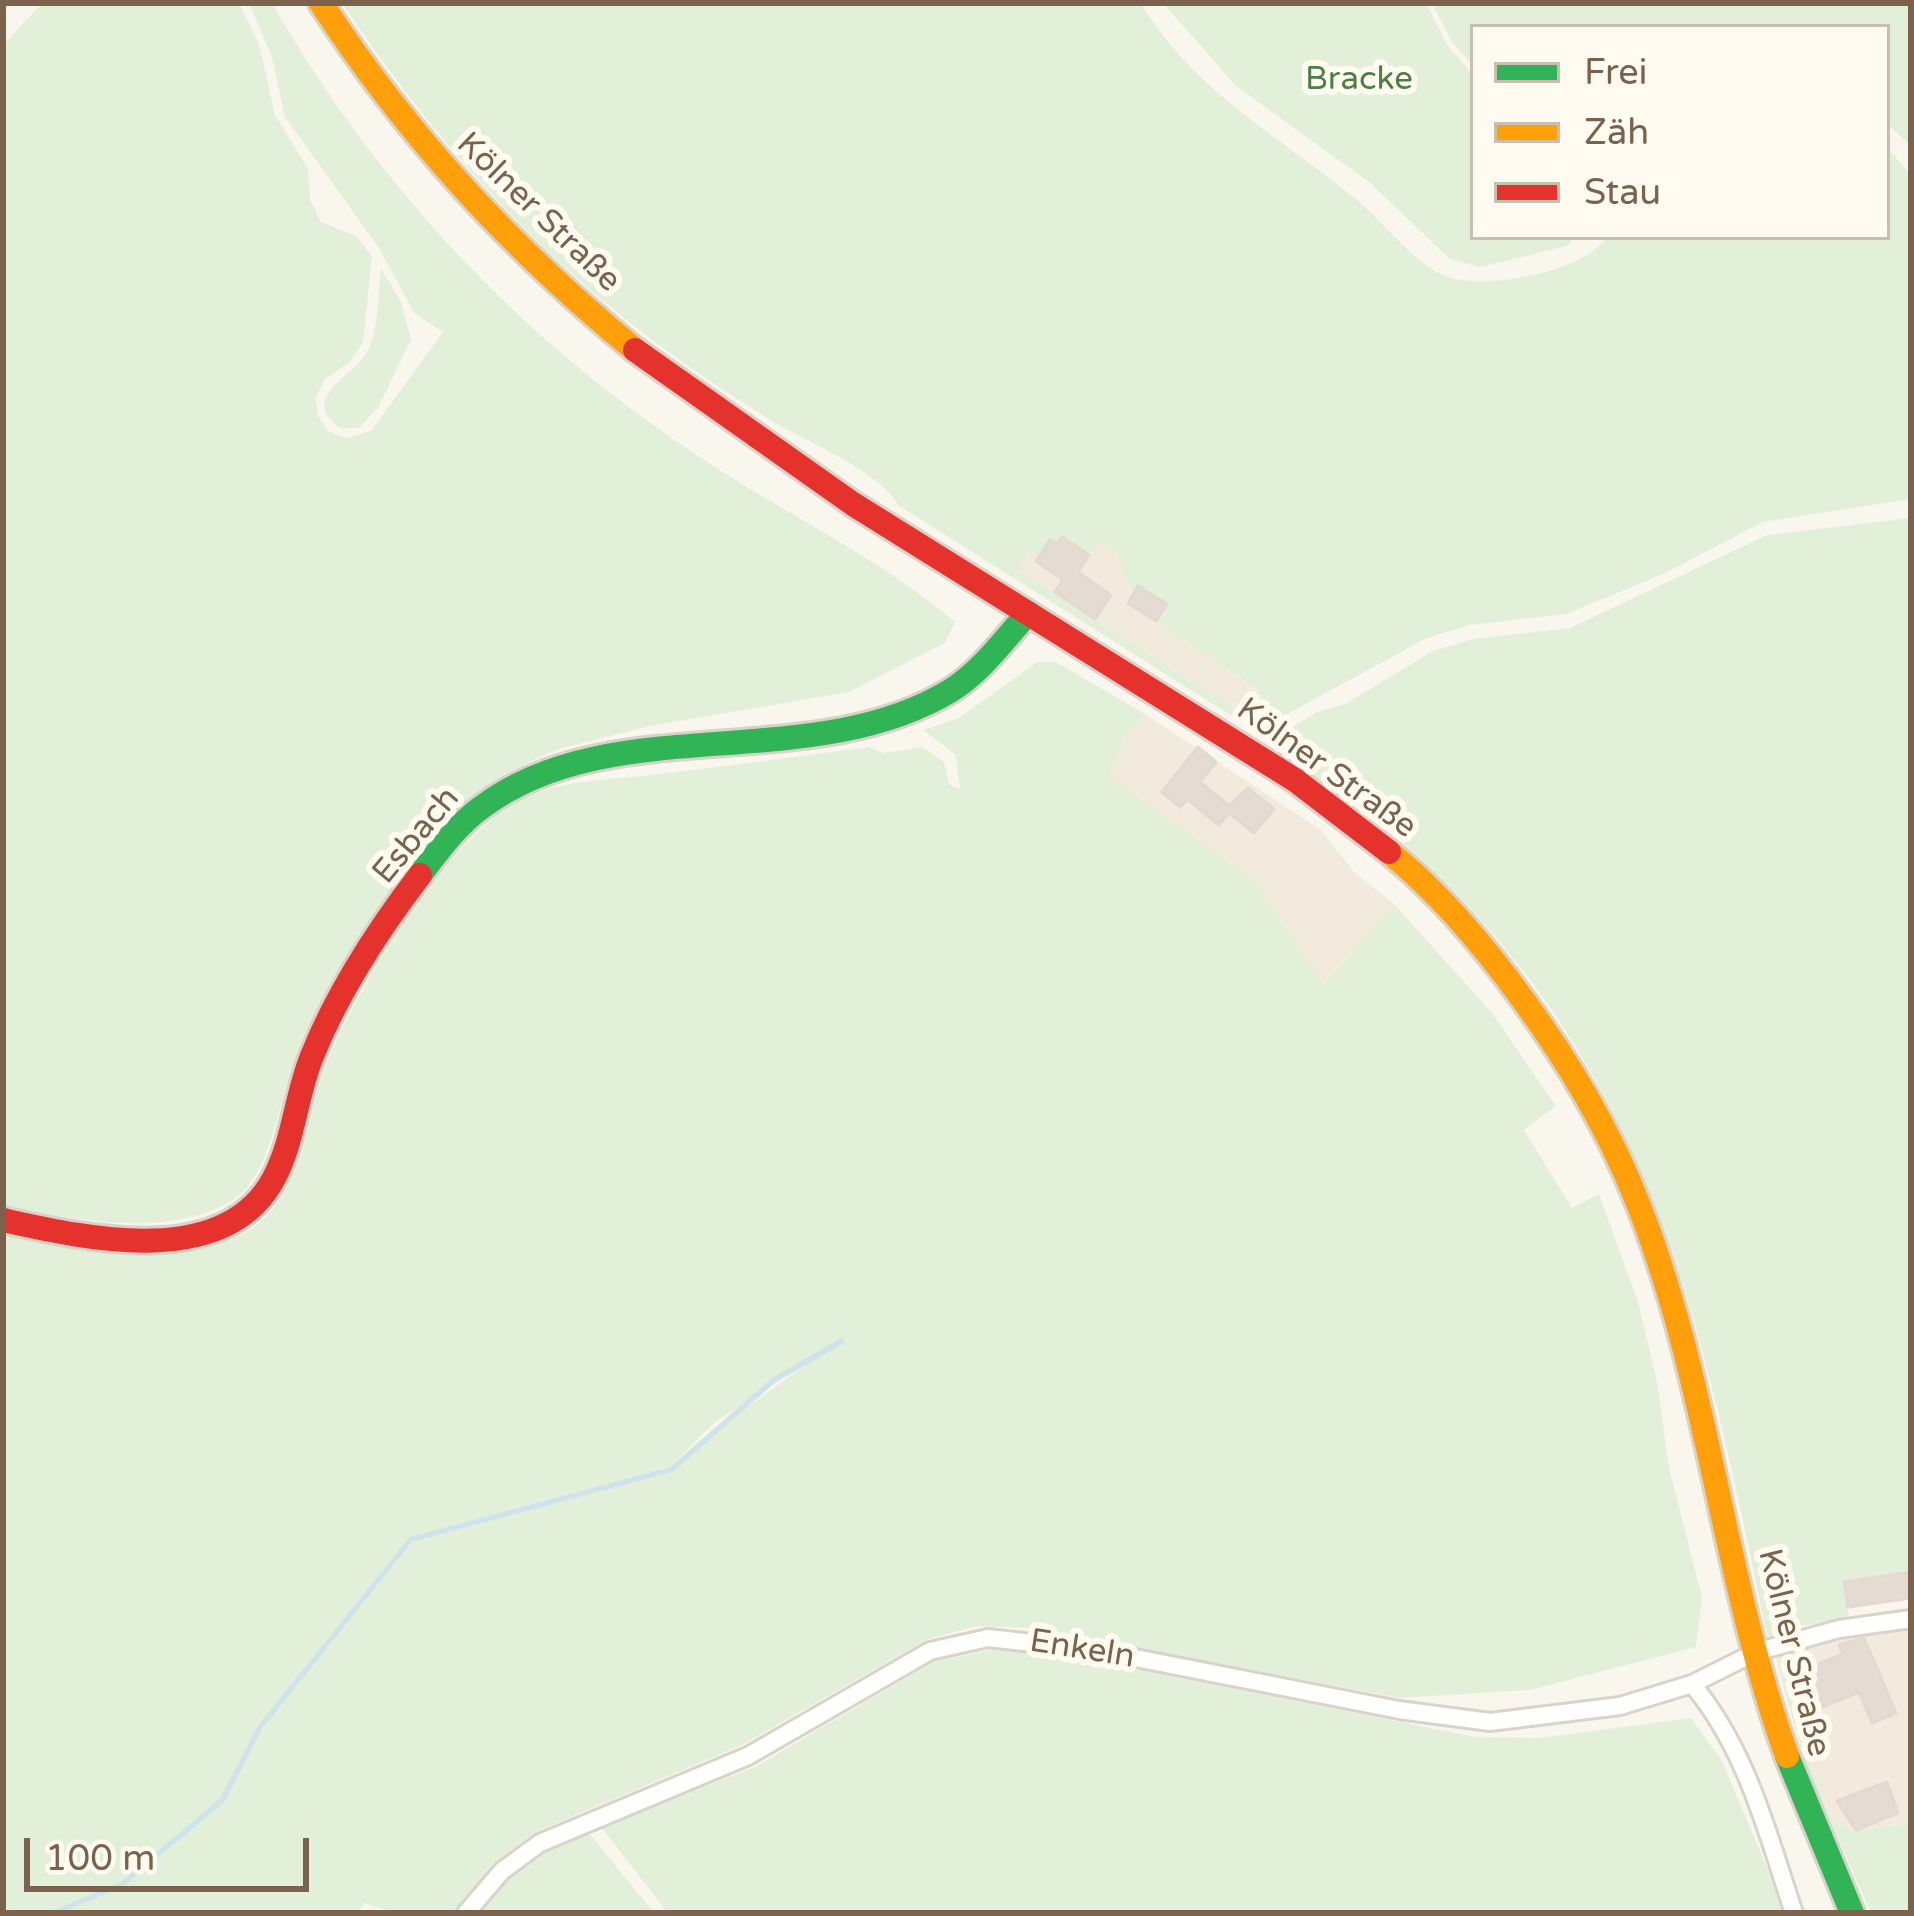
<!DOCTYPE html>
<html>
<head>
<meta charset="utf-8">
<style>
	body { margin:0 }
	#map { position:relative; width:1914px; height:1916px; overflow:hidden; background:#f9f6ee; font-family:"Varela Round",sans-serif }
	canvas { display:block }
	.frame { position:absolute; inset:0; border:6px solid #7a624b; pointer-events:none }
	.legend { position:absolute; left:1470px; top:24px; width:420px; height:216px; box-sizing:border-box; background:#fffbf1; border:3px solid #cabeaf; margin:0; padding:15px 21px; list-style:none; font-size:36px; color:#7a624b }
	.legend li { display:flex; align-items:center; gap:24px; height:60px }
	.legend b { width:60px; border:3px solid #cabeaf }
	.scale { position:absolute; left:24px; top:1838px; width:285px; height:54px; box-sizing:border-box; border:6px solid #7a624b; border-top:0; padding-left:15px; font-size:36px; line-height:42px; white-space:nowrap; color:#7a624b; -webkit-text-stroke:9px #fffbf1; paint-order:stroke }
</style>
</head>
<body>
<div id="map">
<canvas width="1914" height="1916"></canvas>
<div class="frame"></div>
<ul class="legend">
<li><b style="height:15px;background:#30b455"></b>Frei</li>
<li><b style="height:15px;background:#ff9f0a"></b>Zäh</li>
<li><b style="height:15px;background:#e5322d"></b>Stau</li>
</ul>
<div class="scale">100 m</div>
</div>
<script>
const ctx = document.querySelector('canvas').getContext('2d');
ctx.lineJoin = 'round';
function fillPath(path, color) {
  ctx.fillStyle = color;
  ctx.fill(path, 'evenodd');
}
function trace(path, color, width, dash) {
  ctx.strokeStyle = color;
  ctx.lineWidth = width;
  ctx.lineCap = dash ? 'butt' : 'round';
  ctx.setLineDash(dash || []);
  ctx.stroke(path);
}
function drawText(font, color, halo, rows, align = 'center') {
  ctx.font = font + ' "Varela Round",sans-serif';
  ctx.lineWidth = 12;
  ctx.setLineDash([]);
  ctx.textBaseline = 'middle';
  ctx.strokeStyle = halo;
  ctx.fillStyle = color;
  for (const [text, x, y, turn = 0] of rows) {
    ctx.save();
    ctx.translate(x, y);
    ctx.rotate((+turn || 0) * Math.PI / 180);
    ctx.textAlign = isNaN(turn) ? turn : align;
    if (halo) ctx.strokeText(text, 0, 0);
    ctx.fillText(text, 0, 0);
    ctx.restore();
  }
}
const residential = new Path2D(`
	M1062,537L1089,555L1098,540L1114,550L1133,592L1138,586L1167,604L1157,621L1257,691L1276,720L1248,717L1017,569L1030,550Z
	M1145,714L1321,830L1354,872L1394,904L1324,983L1252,879L1107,775L1125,737Z
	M1911,1625V1823L1856,1830L1832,1823L1776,1659L1780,1652L1811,1642Z`);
const green = new Path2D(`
	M42,3H239L259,44L275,115L308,169L310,200L321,222L356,236L372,256L363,342L350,362L325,379L316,397L318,416L328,431L345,438L371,431L443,332L414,313L379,248L285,117L272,57L249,3H272C376,185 519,337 694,453C779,511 876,555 955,622L945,643L849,692L650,726L562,748C531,761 500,773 474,795C416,840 321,988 295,1057C282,1093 270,1169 242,1193C183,1242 70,1220 3,1205V45Z
	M342,3H1141C1193,91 1279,136 1356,199C1384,221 1413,264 1446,276C1483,291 1585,272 1607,237H1887V147L1911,175V499L1763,522L1663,574L1566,614L1470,625L1427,638L1276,720L1257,690L1156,621L1167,604L1139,586L1133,593L1114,550L1098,541L1089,555L1062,538L1057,544L1050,540L1039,555L1030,550L1018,570L1248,717L1261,718L1257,732L898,505C880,471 803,440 770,420C719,388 667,353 620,315C509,225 421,121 342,3Z
	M1163,3H1426L1447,45L1473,75V237H1575L1567,246L1480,267L1450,259L1369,182L1236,86Z
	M1432,3H1911V146L1887,124V27H1473V66L1452,42Z
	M381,268L401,302L411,339L379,406L359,428H340C295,395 361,375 370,346C379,322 378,293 381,268Z
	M1911,518V1572L1844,1582L1849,1619L1775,1630L1772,1638L1767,1635C1715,1386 1671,1147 1503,946C1464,899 1421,856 1374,818C1346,796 1299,774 1281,745L1289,729L1317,712L1345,704L1433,651L1473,639L1570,628L1767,535Z
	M1037,662H1056L1145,714L1125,737L1108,775L1252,879L1324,983L1394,904L1492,1013L1556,1106L1524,1130L1572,1208L1599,1194L1639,1305L1657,1382L1669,1468L1702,1597L1696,1647L1530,1690L1400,1698L1029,1628L978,1626L928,1639L742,1745L538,1831L458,1913H396L364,1903L357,1913H60L123,1887L225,1802L263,1728L412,1542L673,1472L718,1428L843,1338L714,1423L670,1467L409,1537L258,1725L220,1798L119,1883L46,1913L3,1909V1235C73,1251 210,1273 267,1216C297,1185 300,1136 313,1098C341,1013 439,844 518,801C556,780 609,780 652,775C724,766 797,757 869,747L883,753L922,747L944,762L949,784L960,789L956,755L923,730L959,718Z
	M994,1649L1095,1661L1475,1737L1539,1738L1691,1718L1722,1761L1786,1913H668L601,1827L755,1767L933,1662Z
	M1776,1659L1832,1823L1856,1830L1911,1823V1913H1871L1805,1765Z
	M589,1833L654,1913H476L524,1862Z`);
const water = new Path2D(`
	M843,1337L845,1343L776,1382L673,1472L412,1542L263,1728L225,1802L123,1887L60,1913H46L119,1883L220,1798L258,1725L409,1537L670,1467L773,1377Z`);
const building = new Path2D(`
	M1062,537L1089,555L1078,572L1111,595L1095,619L1055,592L1063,580L1036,561L1050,540L1057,544Z
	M1138,586L1167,604L1156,621L1128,603Z
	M1198,747L1216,762L1200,782L1229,806L1248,788L1274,809L1254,833L1229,813L1219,825L1187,799L1180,807L1162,792Z
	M1911,1572V1598L1848,1607L1844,1582Z
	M1864,1638L1896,1713L1872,1723L1859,1692L1820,1708L1804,1670L1843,1654L1839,1645Z
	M1887,1782L1898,1813L1856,1830L1837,1801Z`);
const street = new Path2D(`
	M1692,1684C1747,1750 1767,1832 1794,1913
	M466,1913L502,1871L540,1843L748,1756L930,1651L988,1638L1095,1650L1399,1710L1490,1722L1620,1706L1692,1684L1756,1652L1839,1629L1911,1619`);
const fast = new Path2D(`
	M420,875C438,851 458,824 482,807C612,709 809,776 950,691C981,672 1004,640 1028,613
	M1787,1756L1852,1913`);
const slow = new Path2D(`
	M321,3C409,138 511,248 635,350
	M1389,852C1441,894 1485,947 1524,1001C1567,1060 1605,1123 1633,1191C1708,1372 1721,1572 1787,1756`);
const jam = new Path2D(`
	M635,350L853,504L1295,780L1389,852
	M3,1220C84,1238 225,1271 274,1178C294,1140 296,1095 312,1056C338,991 378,930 420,875`);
const parkNames = [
	["Bracke",1359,80]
];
const streetNames = [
	["Kölner Straße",538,213,44],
	["Kölner Straße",1326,769,36],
	["Esbach",417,836,-50],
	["Enkeln",1082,1650,9],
	["Kölner Straße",1793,1653,76]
];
fillPath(residential, '#f2eadc');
fillPath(green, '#e3f0d9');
fillPath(water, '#cfe4ea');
fillPath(building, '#e4dcd3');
trace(building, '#e2dad0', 3);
trace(street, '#d9d3cc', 22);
trace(fast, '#d8d2c9', 30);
trace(slow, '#d8d2c9', 30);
trace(jam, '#d8d2c9', 30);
trace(street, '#fefefc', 16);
trace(fast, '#30b455', 24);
trace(slow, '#ff9f0a', 24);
trace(jam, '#e5322d', 24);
drawText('33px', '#4c8042', '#fffbf1', parkNames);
drawText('33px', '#7a624b', '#fffbf1', streetNames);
</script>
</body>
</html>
